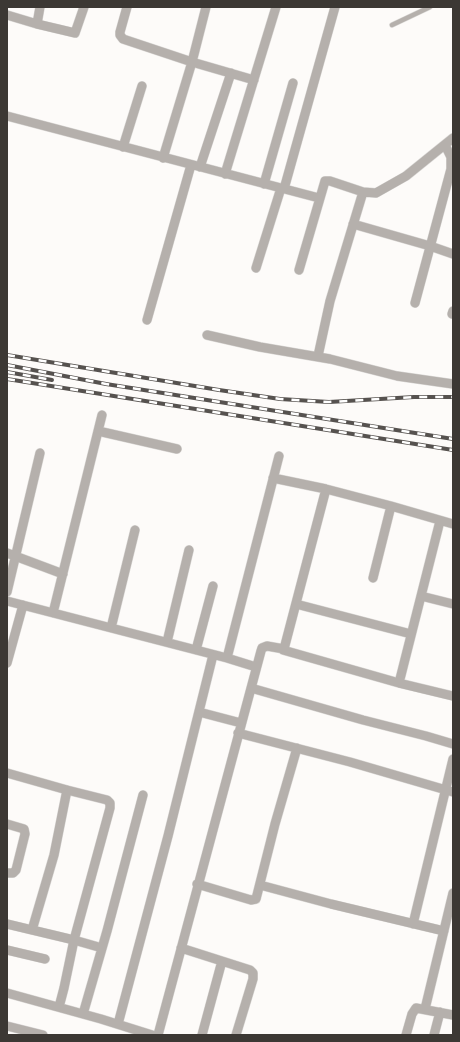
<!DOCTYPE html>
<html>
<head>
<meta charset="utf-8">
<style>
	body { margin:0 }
	#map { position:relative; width:460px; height:1042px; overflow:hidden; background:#fdfbf9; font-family:"Titillium Web",sans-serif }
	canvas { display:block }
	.frame { position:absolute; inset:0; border:8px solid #3c3834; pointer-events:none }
</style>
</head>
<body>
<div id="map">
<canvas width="460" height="1042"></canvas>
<div class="frame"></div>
</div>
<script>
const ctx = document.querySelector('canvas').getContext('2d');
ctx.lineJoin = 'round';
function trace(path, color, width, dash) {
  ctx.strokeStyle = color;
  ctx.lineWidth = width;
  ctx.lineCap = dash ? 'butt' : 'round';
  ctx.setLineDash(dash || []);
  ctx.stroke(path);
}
const service = new Path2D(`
	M392,25L430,7`);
const minor = new Path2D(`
	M40,7L37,24L75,33L84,7
	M127,7L120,32V35L123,39L192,62L254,80
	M7,15L37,24
	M7,116L319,198
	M123,147L142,86
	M163,158L192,62L206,7
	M200,167L231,73
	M225,174L276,7
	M264,184L293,83
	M284,189L335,7
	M353,224L430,246L453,254
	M256,268L281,188
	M299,270L325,181H330L363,192L376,193L406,176L453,138
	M415,303L451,169V157L445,145
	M452,314L453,311
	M147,320L191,165
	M207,335L260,347L330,359L397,376L453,384
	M318,356L330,301L363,192
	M98,431L177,449
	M273,478L326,489L391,506L453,524
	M7,553L63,574
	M373,578L391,506
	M7,592L40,453
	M421,596L453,604
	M7,601L227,658L279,456
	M296,604L411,634
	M53,613L102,415
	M111,628L135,530
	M167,642L189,550
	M196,650L213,586
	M283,650L399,683L453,696
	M227,658L256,667
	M7,663L23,605
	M399,683L440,521
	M251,688L363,720L426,736L453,744
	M199,712L241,723
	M238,733L350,762L453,792
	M7,773L67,790L107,800L110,803V808L74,940L64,988L59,1007
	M7,824L24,829L25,834L16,870L13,873H7
	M197,884L251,900L256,899L275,824L297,748
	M260,885L331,904L444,931
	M7,924L74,940L102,948
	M413,924L453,759
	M32,930L54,855L67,790
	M181,948L250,970L253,973V979L236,1035
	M7,950L45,959
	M7,993L101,1019L152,1035
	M425,1009L453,893
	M83,1014L107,931L143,795
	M118,1024L168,836L213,655
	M7,1026L43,1035
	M158,1035L261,651L262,648L267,646L284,649L326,489
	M202,1035L222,961
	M406,1035L412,1014L416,1008L453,1015
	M434,1035L440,1012`);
const rail = new Path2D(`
	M7,355L219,390L280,399L329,402L414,397H453
	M7,365L106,384L453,439
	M7,372L52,380
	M7,379L453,450`);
trace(service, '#dad8d6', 5.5);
trace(minor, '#dad8d6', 10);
trace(service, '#b5b0ac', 4.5);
trace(minor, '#b5b0ac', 9);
trace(rail, '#56524f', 4);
trace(rail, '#fff', 2.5, [8]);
</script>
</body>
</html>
